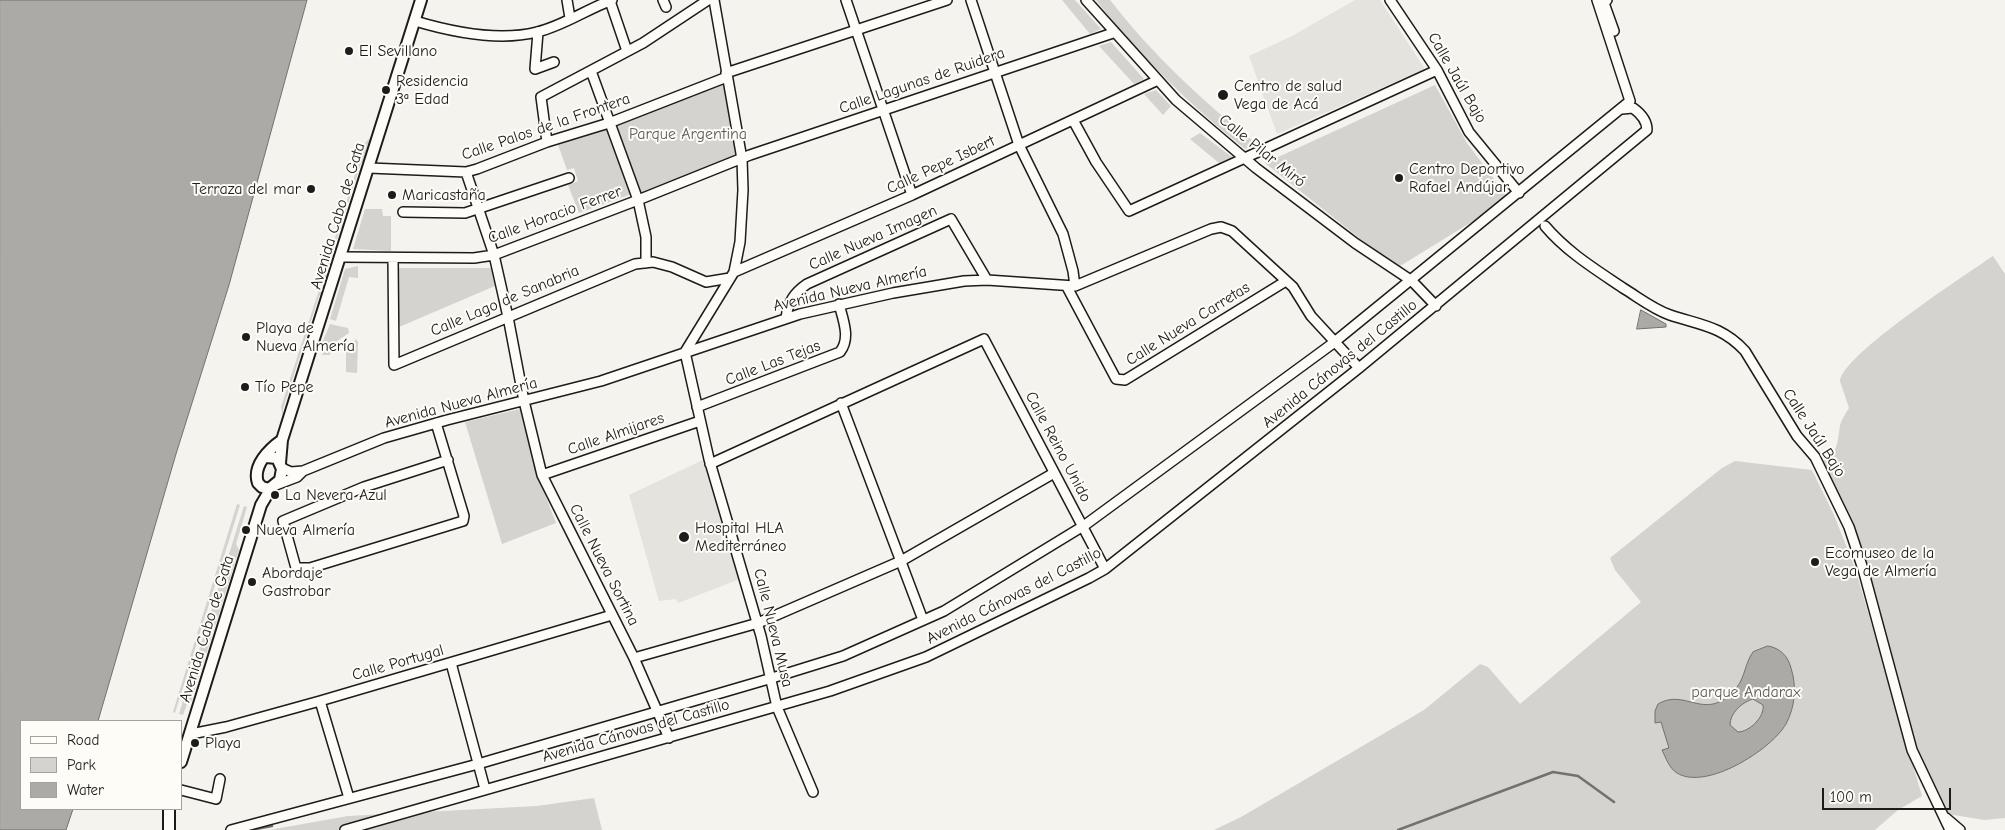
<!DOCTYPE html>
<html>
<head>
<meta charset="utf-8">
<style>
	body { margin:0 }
	#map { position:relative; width:2005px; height:830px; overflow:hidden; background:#f4f3ee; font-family:"Comic Neue",sans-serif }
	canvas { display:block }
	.legend { position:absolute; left:20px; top:720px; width:162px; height:90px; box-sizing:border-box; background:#fdfcf7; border:1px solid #a3a29f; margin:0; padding:6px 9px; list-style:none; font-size:15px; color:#1c1c1c }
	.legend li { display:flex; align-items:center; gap:10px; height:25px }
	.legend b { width:25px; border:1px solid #a3a29f }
	.scale { position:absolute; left:1822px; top:788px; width:129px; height:22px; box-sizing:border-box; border:2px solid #1c1c1c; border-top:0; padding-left:6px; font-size:15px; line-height:18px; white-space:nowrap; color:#1c1c1c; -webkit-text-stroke:4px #fdfcf7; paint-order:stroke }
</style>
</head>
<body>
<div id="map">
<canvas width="2005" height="830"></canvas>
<ul class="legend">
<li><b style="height:6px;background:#fdfcf7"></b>Road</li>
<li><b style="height:14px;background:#d4d3cf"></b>Park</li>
<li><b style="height:14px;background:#abaaa6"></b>Water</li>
</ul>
<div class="scale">100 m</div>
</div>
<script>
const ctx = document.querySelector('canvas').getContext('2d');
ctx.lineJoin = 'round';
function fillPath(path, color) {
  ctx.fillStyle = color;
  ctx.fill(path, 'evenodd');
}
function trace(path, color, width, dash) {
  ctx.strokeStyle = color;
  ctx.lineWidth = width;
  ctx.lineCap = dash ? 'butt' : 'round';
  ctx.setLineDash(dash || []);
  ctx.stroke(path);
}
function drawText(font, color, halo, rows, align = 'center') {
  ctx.font = font + ' "Comic Neue",sans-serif';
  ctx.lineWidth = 4;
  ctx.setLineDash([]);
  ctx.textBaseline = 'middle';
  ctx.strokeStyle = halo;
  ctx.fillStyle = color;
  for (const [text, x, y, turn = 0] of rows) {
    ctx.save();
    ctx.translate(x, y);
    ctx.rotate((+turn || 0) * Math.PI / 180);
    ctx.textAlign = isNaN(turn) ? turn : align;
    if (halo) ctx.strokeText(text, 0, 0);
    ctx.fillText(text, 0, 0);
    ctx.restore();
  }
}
const built = new Path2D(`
	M1355,0H1380L1425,69L1277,134L1249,56L1292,36Z
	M705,459L740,579L678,603L676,599L659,601L629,495Z`);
const green = new Path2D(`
	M1062,0H1075L1101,29L1090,34Z
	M1096,0H1110C1152,54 1203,102 1257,144L1245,149C1191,106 1139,55 1096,0Z
	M1111,42L1144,79L1134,84L1099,46Z
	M724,81L736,155L733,156V160L641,194L640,191L579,213L568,185L578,181L574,168L567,170L558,145Z
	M1435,85L1467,143L1509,199L1400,266L1373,253L1368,245L1265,163Z
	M1156,90L1171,106L1163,115L1144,94Z
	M1200,133L1232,157L1219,163L1190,139Z
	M373,135L365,161L361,163L326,273L327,281L322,279L365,143Z
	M365,209H382L383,216H391V251L353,249Z
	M1993,256L2005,274V818L1984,820L1948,814C1905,740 1892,655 1869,574C1857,534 1841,498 1823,461C1839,452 1837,442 1840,426C1841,420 1846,413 1849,408L1840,381C1842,355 1967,274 1993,256Z
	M358,266V278L349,277L336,321L330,319L345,269Z
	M398,268H491L495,286L399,327Z
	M320,287L324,289L323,294L319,296L283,409V417L281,407Z
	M330,324L348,328L349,333L331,345L330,355H322L325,346L322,343Z
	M356,339L358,342L357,373L346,372V351Z
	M520,409L534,466L556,523L502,544L465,422Z
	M1735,461L1812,470L1834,515L1855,568L1922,796L1898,810L1875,830H1214L1241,817L1424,710L1480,664L1488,667L1520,704L1641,602L1615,570L1610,558L1722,468Z
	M237,504L240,505L175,713L173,712Z
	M244,506L247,507L236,544L239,550L191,702L188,701L183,715L179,714Z
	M594,798L602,830H269L348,816L537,806Z`);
const water = new Path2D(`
	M0,0H307L229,285L176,454L98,721H21V809H73L66,830H0Z
	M1641,310L1666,324V327L1637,329Z
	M1768,646C1780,648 1788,656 1791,668C1797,687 1795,707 1786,724C1771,750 1706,791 1677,773C1669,768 1666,758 1662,750L1669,748L1661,722L1655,723V711L1658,704C1687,687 1706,725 1737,687C1745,677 1745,663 1753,652ZM1753,699L1763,705C1765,717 1749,732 1738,732L1730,725C1730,713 1742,702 1753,699Z`);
const stream = new Path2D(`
	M251,830L272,826
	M1398,830L1553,772L1578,776L1614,802`);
const minor = new Path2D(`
	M567,0L570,18
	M663,0L666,7
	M714,0L742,159L743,190L740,242L734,272L685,352L709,459L761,636L777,707L813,792
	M846,0L912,195
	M971,0L1019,145L1063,234L1073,271L1075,286
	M1086,0L1176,100L1256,168L1355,243L1412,281L1436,306
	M1390,0L1437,70L1469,132L1519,193
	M1607,0L1604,3L1614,31
	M610,1L627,51
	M415,21C452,32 498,42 537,32C563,26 587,9 612,0
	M538,32L535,69L554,62
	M591,71L638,200L646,237V263
	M726,73L947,0
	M1073,120L1096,162L1129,211L1437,70
	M547,142L541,97L643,43L708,0
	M369,168L466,172L477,169L547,142L609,123L727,77
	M466,172L494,255L508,317L524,401L542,475L634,658L669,738
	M403,212L465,213L569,178
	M1545,226C1567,252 1595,269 1623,288C1638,297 1653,309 1670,315C1700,325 1722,326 1745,351L1797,436L1815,457L1849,527L1863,569L1912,750L1950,830
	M341,257L474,258L494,255L638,200L750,155L1113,33
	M393,258L394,365L635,264L653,262L672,267L706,282L730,278
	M734,272L912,195L1158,80
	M1067,287L1116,379L1125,380L1286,281
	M786,318C788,302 794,293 807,284L951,219L987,280
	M841,403L923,620
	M697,407L840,352C851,338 843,320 839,304
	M436,423L464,516L463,521L310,568H296L283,521L364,487L448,460
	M710,464L984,339L1105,569
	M282,468L291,472L303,471L384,438L447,420L601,381L800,314L893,293L964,281L987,280L1075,286L1211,229L1221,227L1232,231L1293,287L1311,316L1359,368
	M542,475L700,421
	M276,485L297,477L303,471
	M634,658L758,623L901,561L1054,473
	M451,663L485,789
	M320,701L349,798
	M191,734L226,727L320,701L612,615
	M181,790L216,799L220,779
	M1946,818L1960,830
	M231,830L478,764L772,678L843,656L944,611L1085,525L1332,344L1630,101L1597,0
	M345,830L830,691L926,657L1089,578L1105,569L1359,368L1647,130C1647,120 1640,113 1633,108L1622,109`);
const major = new Path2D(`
	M266,457L277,458L282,469L280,480L269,489L262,487L258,483C252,466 269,449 282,440
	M280,463L282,440L421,0
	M181,762L261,505L271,488
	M169,809V830`);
const markers = [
	[349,51,5,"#1c1c1c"],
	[386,90,5,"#1c1c1c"],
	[1223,95,6,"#1c1c1c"],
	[1399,178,5,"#1c1c1c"],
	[311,189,5,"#1c1c1c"],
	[392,195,5,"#1c1c1c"],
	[246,337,5,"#1c1c1c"],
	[245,387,5,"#1c1c1c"],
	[275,495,5,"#1c1c1c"],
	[246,530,5,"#1c1c1c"],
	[684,537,6,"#1c1c1c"],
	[1815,562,5,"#1c1c1c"],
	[252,582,5,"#1c1c1c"],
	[195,743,5,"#1c1c1c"]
];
const poiNames = [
	["El Sevillano",359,51],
	["Residencia",396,81],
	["3ª Edad",396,99],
	["Centro de salud",1234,86],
	["Vega de Acá",1234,104],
	["Centro Deportivo",1409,169],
	["Rafael Andújar",1409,187],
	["Terraza del mar",301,189,"right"],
	["Maricastaña",402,195],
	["Playa de",256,328],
	["Nueva Almería",256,346],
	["Tío Pepe",255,387],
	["La Nevera Azul",285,495],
	["Hospital HLA",695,528],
	["Mediterráneo",695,546],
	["Nueva Almería",256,530],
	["Ecomuseo de la",1825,553],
	["Vega de Almería",1825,571],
	["Abordaje",262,573],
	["Gastrobar",262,591],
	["Playa",205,743]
];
const streetNames = [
	["Calle Jaúl Bajo",1457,78,60],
	["Calle Lagunas de Ruidera",922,81,-19],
	["Calle Palos de la Frontera",546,127,-19],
	["Calle Pilar Miró",1262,151,39],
	["Calle Pepe Isbert",941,165,-25],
	["Calle Horacio Ferrer",555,215,-20],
	["Avenida Cabo de Gata",338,216,-73],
	["Calle Nueva Imagen",873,238,-24],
	["Avenida Nueva Almería",850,289,-13],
	["Calle Lago de Sanabria",505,301,-23],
	["Calle Nueva Carretas",1188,324,-32],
	["Calle Las Tejas",773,363,-21],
	["Avenida Cánovas del Castillo",1340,364,-39],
	["Avenida Nueva Almería",461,403,-15],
	["Calle Jaúl Bajo",1814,433,57],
	["Calle Almijares",616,434,-19],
	["Calle Reino Unido",1058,447,62],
	["Calle Nueva Sortina",604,565,63],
	["Avenida Cánovas del Castillo",1014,596,-27],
	["Calle Nueva Musa",773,628,76],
	["Avenida Cabo de Gata",207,629,-73],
	["Calle Portugal",398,663,-16],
	["Avenida Cánovas del Castillo",636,731,-16]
];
const parkNames = [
	["Parque Argentina",688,134],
	["parque Andarax",1746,692]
];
fillPath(built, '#e4e3de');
fillPath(green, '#d4d3cf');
fillPath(water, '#abaaa6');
trace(water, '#72716f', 1);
trace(stream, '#72716f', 2.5);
trace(minor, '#1c1c1c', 12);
trace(major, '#1c1c1c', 14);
trace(minor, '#fdfcf7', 9);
trace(major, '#fdfcf7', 10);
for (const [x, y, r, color] of markers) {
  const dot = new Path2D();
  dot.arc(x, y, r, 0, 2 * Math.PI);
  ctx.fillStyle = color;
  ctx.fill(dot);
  trace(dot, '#fdfcf7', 2);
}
drawText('16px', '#1c1c1c', '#fdfcf7', poiNames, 'left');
drawText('16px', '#1c1c1c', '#fdfcf7', streetNames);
drawText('16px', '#5c5c5b', '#fdfcf7', parkNames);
</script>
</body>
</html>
